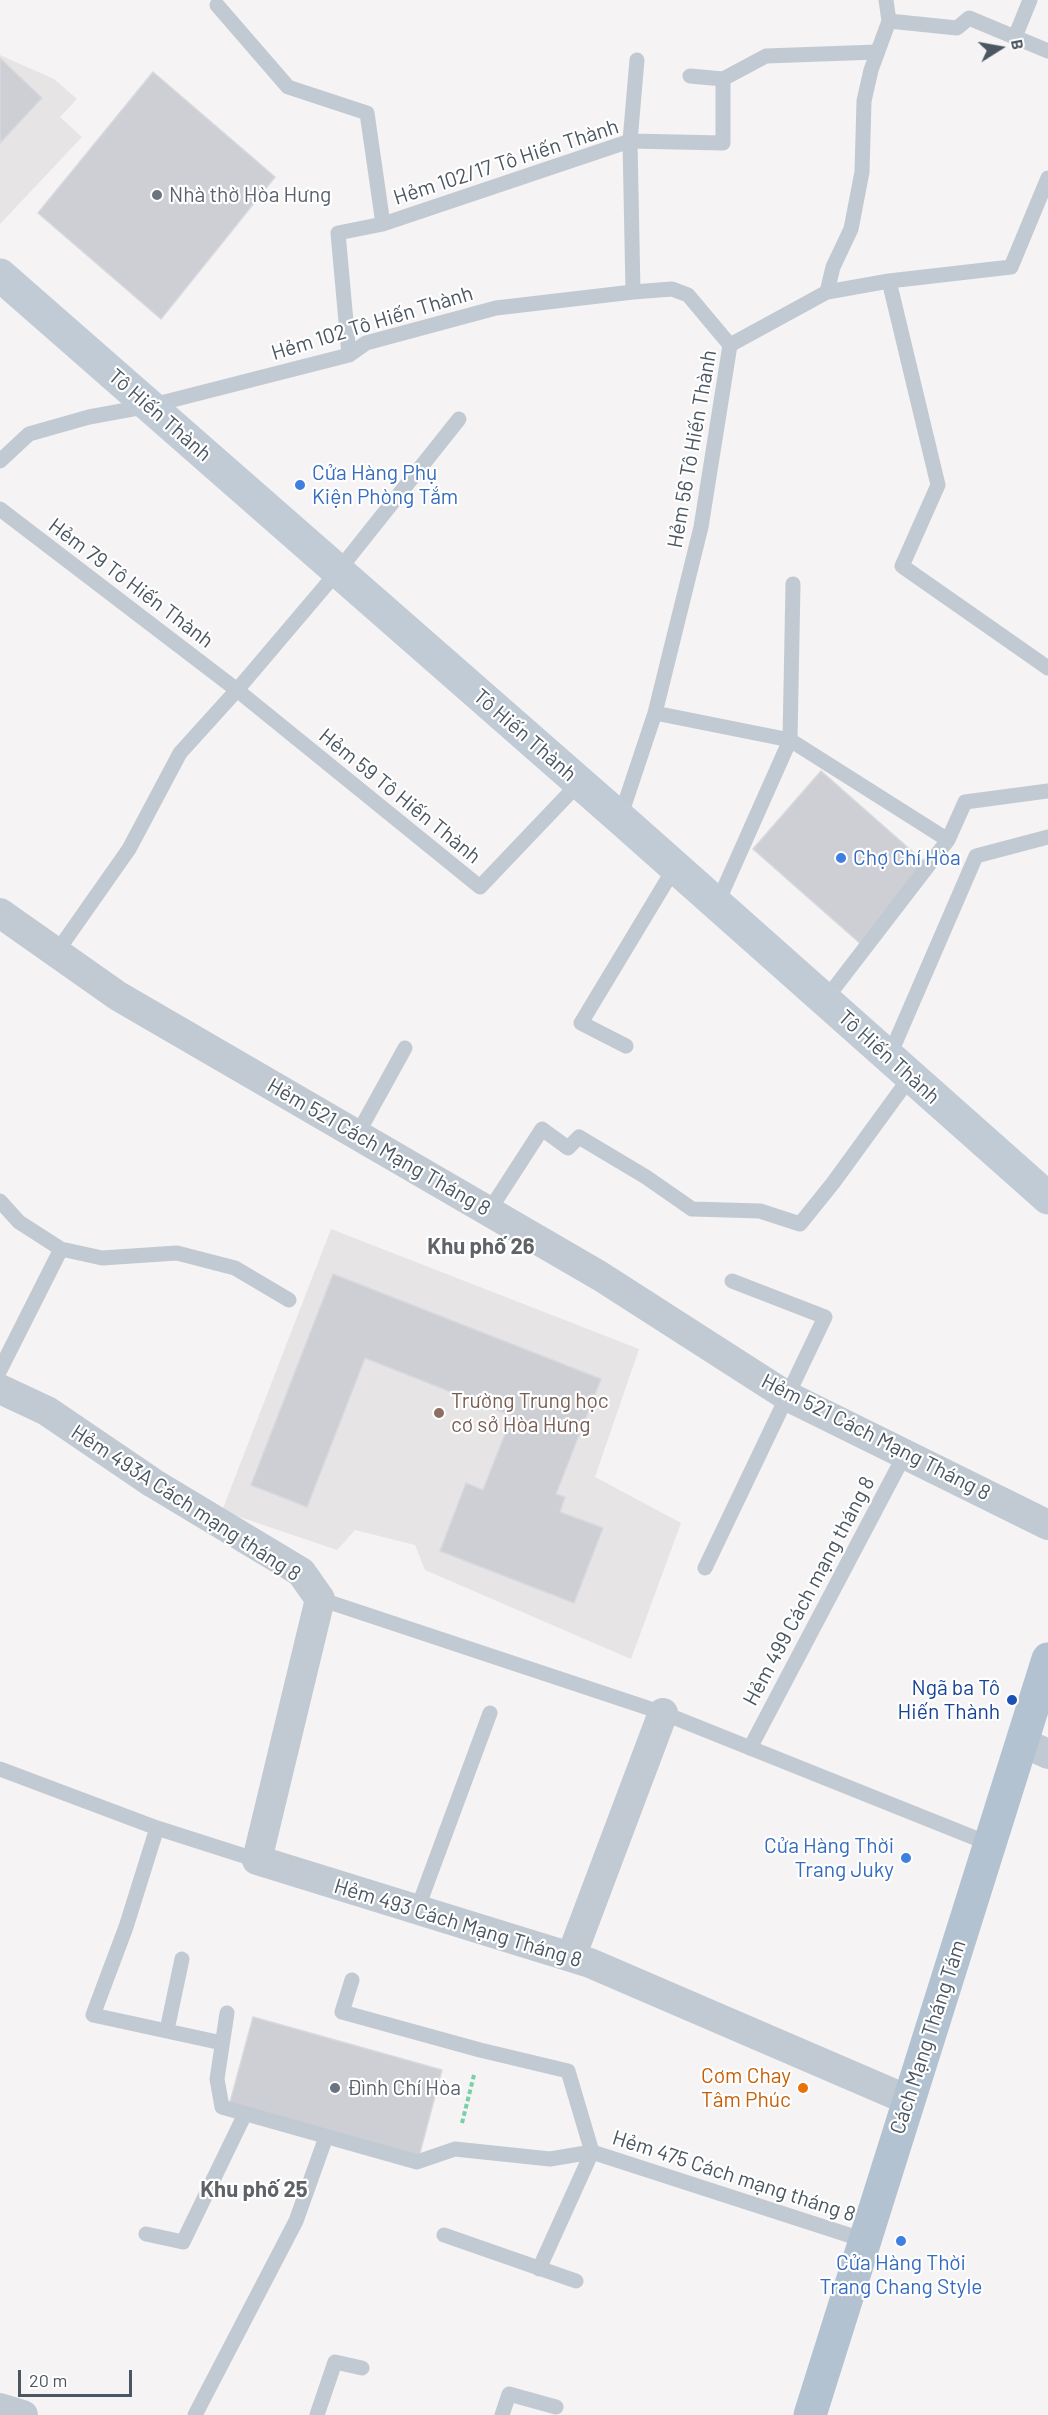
<!DOCTYPE html>
<html>
<head>
<meta charset="utf-8">
<style>
	body { margin:0 }
	#map { position:relative; width:1048px; height:2415px; overflow:hidden; background:#f5f3f3; font-family:Barlow,sans-serif }
	canvas { display:block }
	.north { position:absolute; left:970px; top:18px; width:60px; height:60px; -webkit-text-stroke:4px #fff; paint-order:stroke; rotate:79deg; font-size:16px; font-weight:700; line-height:24px; text-align:center; color:#4a5661 }
	.north::after { content:''; display:block; margin:auto; width:21px; height:27px; background:#4a5661; clip-path:polygon(50% 0,100% 100%,50% 72%,0 100%) }
	.scale { position:absolute; left:18px; top:2370px; width:114px; height:27px; box-sizing:border-box; border:3px solid #4a5661; border-top:0; padding-left:8px; font-size:18px; line-height:21px; white-space:nowrap; color:#4a5661; -webkit-text-stroke:4px #fff; paint-order:stroke }
</style>
</head>
<body>
<div id="map">
<canvas width="1048" height="2415"></canvas>
<div class="north">B</div>
<div class="scale">20 m</div>
</div>
<script>
const ctx = document.querySelector('canvas').getContext('2d');
ctx.lineJoin = 'round';
function fillPath(path, color) {
  ctx.fillStyle = color;
  ctx.fill(path, 'evenodd');
}
function trace(path, color, width, dash) {
  ctx.strokeStyle = color;
  ctx.lineWidth = width;
  ctx.lineCap = dash ? 'butt' : 'round';
  ctx.setLineDash(dash || []);
  ctx.stroke(path);
}
function drawText(font, color, halo, rows, align = 'center') {
  ctx.font = font + ' Barlow,sans-serif';
  ctx.lineWidth = 4.5;
  ctx.setLineDash([]);
  ctx.textBaseline = 'middle';
  ctx.strokeStyle = halo;
  ctx.fillStyle = color;
  for (const [text, x, y, turn = 0] of rows) {
    ctx.save();
    ctx.translate(x, y);
    ctx.rotate((+turn || 0) * Math.PI / 180);
    ctx.textAlign = isNaN(turn) ? turn : align;
    if (halo) ctx.strokeText(text, 0, 0);
    ctx.fillText(text, 0, 0);
    ctx.restore();
  }
}
const education = new Path2D(`
	M0,55L54,79L77,99L60,117L82,137L0,224Z
	M331,1229L639,1349L595,1477L681,1523L631,1659L425,1570L415,1545L355,1530L337,1550L222,1511Z`);
const building = new Path2D(`
	M0,58L42,98L0,143Z
	M153,72L275,177L161,319L38,213Z
	M821,771L930,867L862,945L753,849Z
	M333,1274L601,1379L556,1494L565,1497L560,1512L603,1528L574,1603L440,1551L466,1483L483,1490L512,1416L365,1358L307,1507L251,1485Z
	M253,2017L442,2070L418,2160L229,2106Z`);
const path = new Path2D(`
	M462,2123L474,2075`);
const lane = new Path2D(`
	M217,5L288,87L367,113L383,224L338,233L349,355
	M889,21L957,28L969,18L1048,51
	M1015,37L1030,0
	M690,76L723,79L766,56L877,52
	M383,224L630,141L723,143V79
	M889,281L938,485L902,566L1048,668
	M633,292L630,141L637,60
	M827,292L889,281L1011,267L1048,178
	M0,461L29,434L89,417L149,406L349,355L366,343L496,308L633,292L672,289L688,295L730,345
	M0,509L237,690L480,887L580,782
	M655,713L790,740L948,840L965,802L1048,791
	M620,818L655,713L701,527L730,345L827,292L833,267L851,229L862,172L864,101L871,70L889,21L886,0
	M717,904L790,740L793,584
	M56,953L129,849L180,753L237,690L338,571L459,419
	M825,1000L948,840
	M626,1046L581,1023L675,867
	M889,1057L976,856L1048,837
	M357,1135L405,1048
	M0,1201L19,1222L61,1249
	M489,1211L542,1129L568,1148L579,1137L646,1177L692,1209L760,1211L800,1224L833,1183L911,1076
	M0,1370L61,1249L102,1258L177,1253L235,1268L289,1300
	M705,1568L825,1317L732,1281
	M320,1599L663,1713L990,1844
	M750,1748L905,1454
	M0,1769L157,1828L257,1860
	M157,1828L126,1927L93,2015L222,2043
	M417,1910L490,1713
	M352,1980L342,2012L480,2050L568,2071L592,2152
	M227,2013L217,2079L222,2107L417,2162L455,2149L550,2159L592,2152L864,2240
	M167,2030L182,1959
	M146,2234L183,2242L245,2114
	M444,2235L576,2281
	M539,2269L592,2152
	M195,2415L296,2221L326,2137
	M317,2415L335,2362L362,2368
	M502,2415L509,2394L556,2407`);
const street = new Path2D(`
	M0,913L118,996L600,1276L787,1396L1048,1525
	M0,1389L47,1411L153,1483L301,1572L320,1599L257,1860L590,1963L908,2100
	M1022,1742L1048,1754
	M571,1957L663,1713
	M0,2408L23,2415`);
const secondary = new Path2D(`
	M0,275L620,818L1048,1198`);
const primary = new Path2D(`
	M810,2415L1048,1659`);
const markers = [
	[157,195,6,"#6b7280"],
	[300,485,6,"#3f7fe0"],
	[841,858,6,"#3f7fe0"],
	[439,1413,6,"#8d6e63"],
	[1012,1700,6,"#1a4fb4"],
	[906,1858,6,"#3f7fe0"],
	[335,2088,6,"#6b7280"],
	[803,2088,6,"#e8710a"],
	[901,2241,6,"#3f7fe0"]
];
const streetNames = [
	["Hẻm 102/17 Tô Hiến Thành",506,162,-18],
	["Hẻm 102 Tô Hiến Thành",372,323,-17],
	["Tô Hiến Thành",160,415,41],
	["Hẻm 56 Tô Hiến Thành",692,449,-80],
	["Hẻm 79 Tô Hiến Thành",131,583,37],
	["Tô Hiến Thành",525,735,41],
	["Hẻm 59 Tô Hiến Thành",400,796,39],
	["Tô Hiến Thành",889,1057,42],
	["Hẻm 521 Cách Mạng Tháng 8",379,1147,30],
	["Hẻm 521 Cách Mạng Tháng 8",876,1437,27],
	["Hẻm 493A Cách mạng tháng 8",186,1503,33],
	["Hẻm 499 Cách mạng tháng 8",809,1591,-62],
	["Hẻm 493 Cách Mạng Tháng 8",458,1923,17],
	["Cách Mạng Tháng Tám",928,2037,-72],
	["Hẻm 475 Cách mạng tháng 8",734,2176,18]
];
const worshipNames = [
	["Nhà thờ Hòa Hưng",169,195],
	["Đình Chí Hòa",347,2088]
];
const shopNames = [
	["Cửa Hàng Phụ",312,473],
	["Kiện Phòng Tắm",312,497],
	["Chợ Chí Hòa",853,858],
	["Cửa Hàng Thời",894,1846,"right"],
	["Trang Juky",894,1870,"right"],
	["Cửa Hàng Thời",901,2263,"center"],
	["Trang Chang Style",901,2287,"center"]
];
const educationNames = [
	["Trường Trung học",451,1401],
	["cơ sở Hòa Hưng",451,1425]
];
const transitNames = [
	["Ngã ba Tô",1000,1688],
	["Hiến Thành",1000,1712]
];
const foodNames = [
	["Cơm Chay",791,2076],
	["Tâm Phúc",791,2100]
];
const neighbourhoodNames = [
	["Khu phố 26",481,1247],
	["Khu phố 25",254,2190]
];
fillPath(education, '#e6e4e5');
fillPath(building, '#cdcfd5');
trace(building, '#d7d9de', 1.5);
trace(path, '#7ad0a6', 4, [4.5, 3]);
trace(lane, '#c1cad2', 15);
trace(street, '#c1cad2', 30);
trace(secondary, '#c1cbd6', 33);
trace(primary, '#b3c2d1', 33);
for (const [x, y, r, color] of markers) {
  const dot = new Path2D();
  dot.arc(x, y, r, 0, 2 * Math.PI);
  ctx.fillStyle = color;
  ctx.fill(dot);
  trace(dot, '#fff', 2);
}
drawText('21px', '#4a5661', '#fff', streetNames);
drawText('21px', '#5b616d', '#fff', worshipNames, 'left');
drawText('21px', '#366cbe', '#fff', shopNames, 'left');
drawText('21px', '#785e54', '#fff', educationNames, 'left');
drawText('21px', '#164399', '#fff', transitNames, 'right');
drawText('21px', '#c56008', '#fff', foodNames, 'right');
drawText('bold 22px', '#5f6368', '#fff', neighbourhoodNames);
</script>
</body>
</html>
